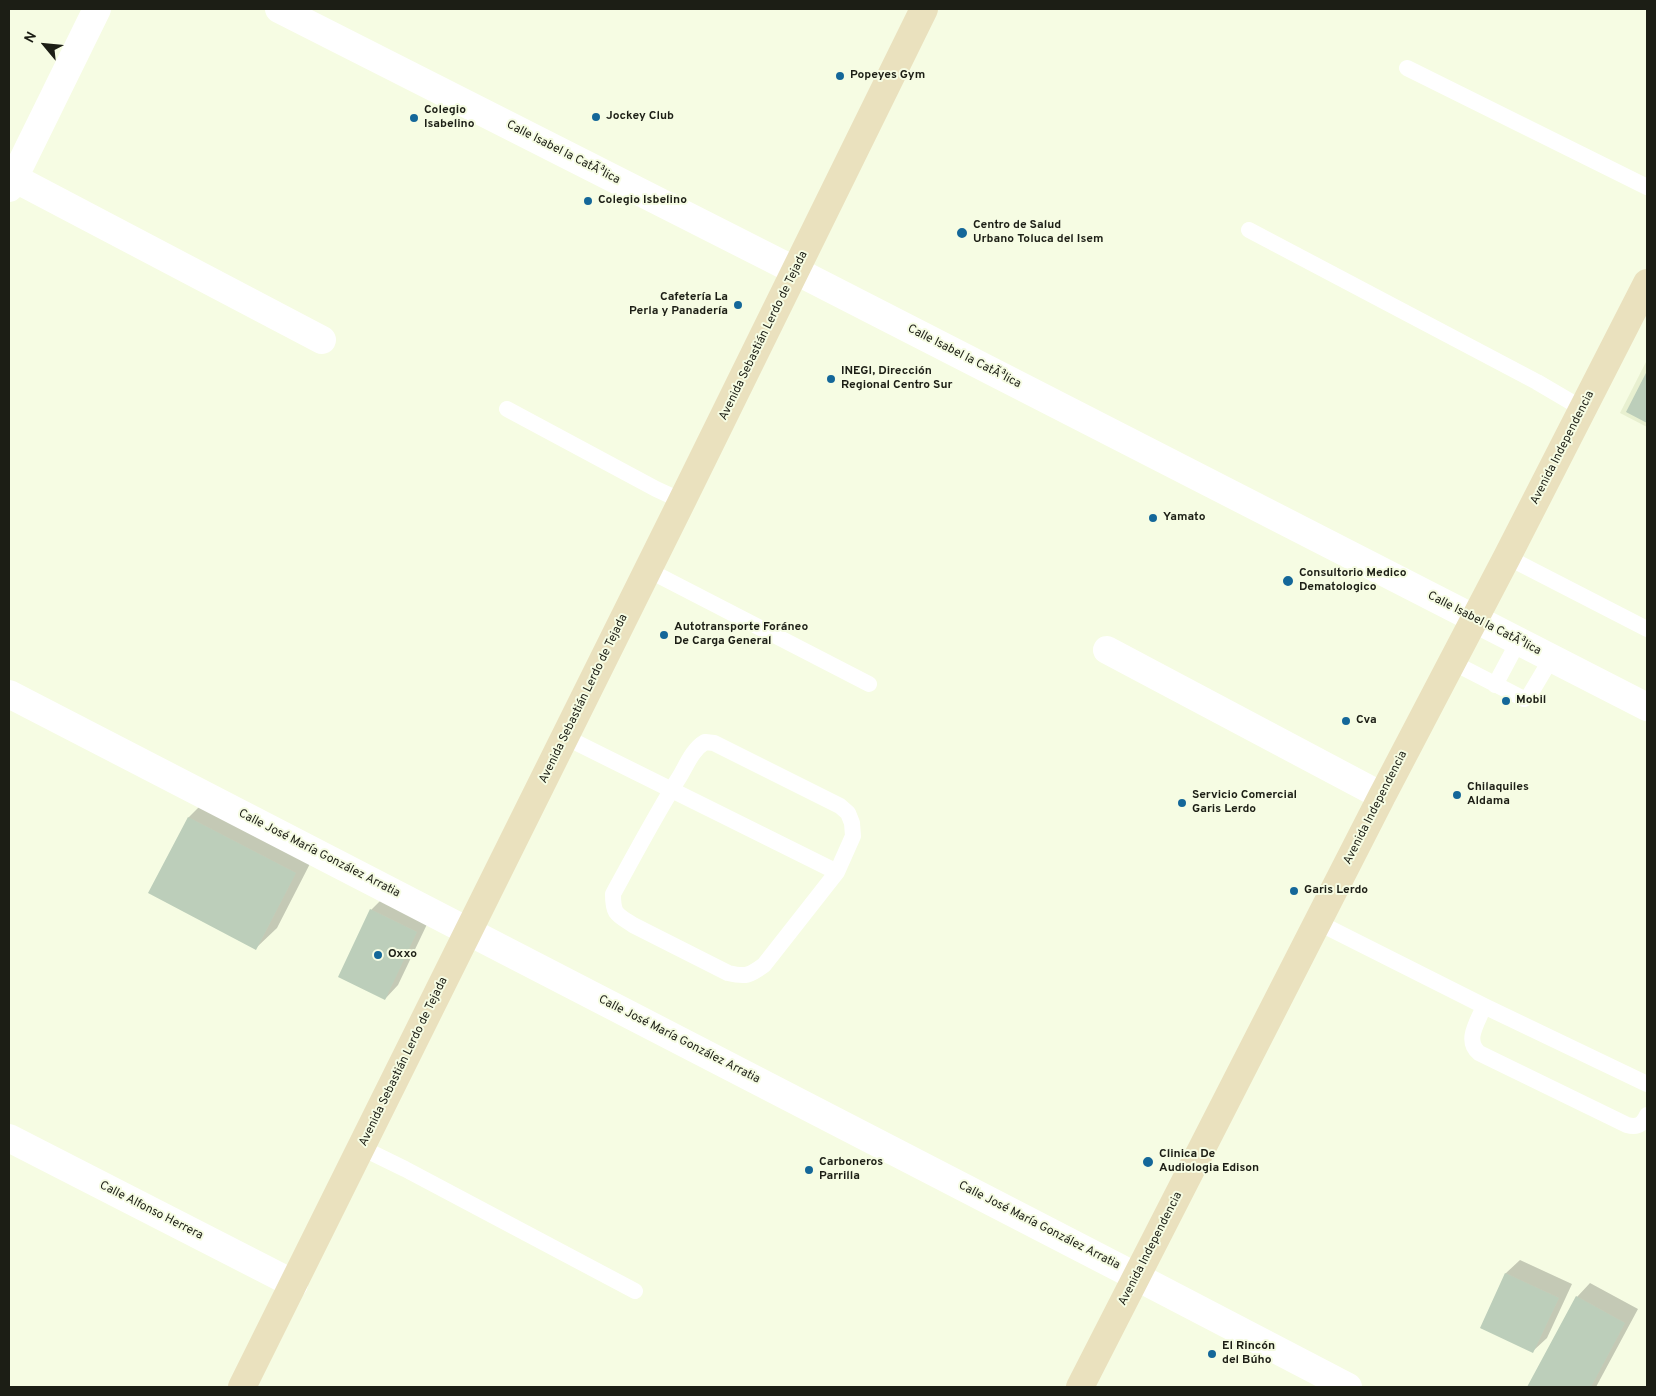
<!DOCTYPE html>
<html>
<head>
<meta charset="utf-8">
<style>
	body { margin:0 }
	#map { position:relative; width:1656px; height:1396px; overflow:hidden; background:#f6fce3; font-family:Overpass,sans-serif }
	canvas { display:block }
	.frame { position:absolute; inset:0; border:10px solid #1c1e15; pointer-events:none }
	.north { position:absolute; left:20px; top:20px; width:50px; height:50px; -webkit-text-stroke:4px #f6fce3; paint-order:stroke; rotate:298deg; font-size:14px; font-weight:700; line-height:20px; text-align:center; color:#1c1e15 }
	.north::after { content:''; display:block; margin:auto; width:18px; height:22px; background:#1c1e15; clip-path:polygon(50% 0,100% 100%,50% 72%,0 100%) }
</style>
</head>
<body>
<div id="map">
<canvas width="1656" height="1396"></canvas>
<div class="frame"></div>
<div class="north">N</div>
</div>
<script>
const ctx = document.querySelector('canvas').getContext('2d');
ctx.lineJoin = 'round';
function fillPath(path, color) {
  ctx.fillStyle = color;
  ctx.fill(path, 'evenodd');
}
function trace(path, color, width, dash) {
  ctx.strokeStyle = color;
  ctx.lineWidth = width;
  ctx.lineCap = dash ? 'butt' : 'round';
  ctx.setLineDash(dash || []);
  ctx.stroke(path);
}
function drawText(font, color, halo, rows, align = 'center') {
  ctx.font = font + ' Overpass,sans-serif';
  ctx.lineWidth = 4;
  ctx.setLineDash([]);
  ctx.textBaseline = 'middle';
  ctx.strokeStyle = halo;
  ctx.fillStyle = color;
  for (const [text, x, y, turn = 0] of rows) {
    ctx.save();
    ctx.translate(x, y);
    ctx.rotate((+turn || 0) * Math.PI / 180);
    ctx.textAlign = isNaN(turn) ? turn : align;
    if (halo) ctx.strokeText(text, 0, 0);
    ctx.fillText(text, 0, 0);
    ctx.restore();
  }
}
const built = new Path2D(`
	M1647,360V427L1620,413Z`);
const shadow = new Path2D(`
	M209,797L316,852L277,928L256,948L150,893L189,817Z
	M385,896L430,918L398,985L385,999L371,910Z
	M1520,1260L1572,1284L1547,1338L1533,1351L1481,1328L1506,1273Z
	M1590,1283L1638,1309L1596,1387H1529L1577,1297Z`);
const building = new Path2D(`
	M1647,371V423L1626,412Z
	M188,817L296,873L256,950L148,893Z
	M370,909L417,932L385,1000L338,977Z
	M1505,1273L1559,1298L1533,1353L1480,1328Z
	M1576,1296L1625,1323L1591,1387H1527Z`);
const service = new Path2D(`
	M1407,68L1647,187
	M1249,230L1537,382L1583,409
	M507,409L656,489L682,501
	M1507,557L1647,629
	M648,570L869,684
	M1452,662L1524,699L1529,696L1551,659
	M1495,685L1518,642
	M565,737L837,872
	M705,742L714,743L840,806L848,813L852,823L853,836L837,872L764,965C749,976 746,977 728,973L633,925C616,914 613,914 613,894C635,854 656,814 680,776C687,764 693,749 705,742Z
	M1317,922L1484,1006L1647,1084
	M1484,1006C1478,1022 1464,1040 1479,1053L1627,1125C1638,1128 1643,1124 1647,1115
	M362,1148L405,1169L635,1291`);
const minor = new Path2D(`
	M279,9L796,271L1647,707
	M14,178L322,340
	M9,188L97,9
	M1107,650L1382,796
	M9,694L1137,1277L1348,1387
	M9,1138L294,1284`);
const secondary = new Path2D(`
	M242,1387L682,501L924,9
	M1080,1387L1382,796L1507,557L1647,283`);
const markers = [
	[840,76,5,"#146799"],
	[596,117,5,"#146799"],
	[414,118,5,"#146799"],
	[588,201,5,"#146799"],
	[962,233,6,"#146799"],
	[738,305,5,"#146799"],
	[831,379,5,"#146799"],
	[1153,518,5,"#146799"],
	[1288,581,6,"#146799"],
	[664,635,5,"#146799"],
	[1506,701,5,"#146799"],
	[1346,721,5,"#146799"],
	[1457,795,5,"#146799"],
	[1182,803,5,"#146799"],
	[1294,891,5,"#146799"],
	[378,955,5,"#146799"],
	[1148,1162,6,"#146799"],
	[809,1170,5,"#146799"],
	[1212,1354,5,"#146799"]
];
const poiNames = [
	["Popeyes Gym",850,76],
	["Colegio",424,111],
	["Isabelino",424,125],
	["Jockey Club",606,117],
	["Colegio Isbelino",598,201],
	["Centro de Salud",973,226],
	["Urbano Toluca del Isem",973,240],
	["Cafetería La",728,298,"right"],
	["Perla y Panadería",728,312,"right"],
	["INEGI, Dirección",841,372],
	["Regional Centro Sur",841,386],
	["Yamato",1163,518],
	["Consultorio Medico",1299,574],
	["Dematologico",1299,588],
	["Autotransporte Foráneo",674,628],
	["De Carga General",674,642],
	["Mobil",1516,701],
	["Cva",1356,721],
	["Chilaquiles",1467,788],
	["Aldama",1467,802],
	["Servicio Comercial",1192,796],
	["Garis Lerdo",1192,810],
	["Garis Lerdo",1304,891],
	["Oxxo",388,955],
	["Clinica De",1159,1155],
	["Audiologia Edison",1159,1169],
	["Carboneros",819,1163],
	["Parrilla",819,1177],
	["El Rincón",1222,1347],
	["del Búho",1222,1361]
];
const streetNames = [
	["Calle Isabel la CatÃ³lica",563,153,27],
	["Avenida Sebastián Lerdo de Tejada",764,336,-64],
	["Calle Isabel la CatÃ³lica",964,357,27],
	["Avenida Independencia",1563,448,-63],
	["Calle Isabel la CatÃ³lica",1484,624,27],
	["Avenida Sebastián Lerdo de Tejada",584,699,-64],
	["Avenida Independencia",1376,808,-63],
	["Calle José María González Arratia",319,854,27],
	["Calle José María González Arratia",679,1040,27],
	["Avenida Sebastián Lerdo de Tejada",404,1062,-64],
	["Calle Alfonso Herrera",151,1211,27],
	["Calle José María González Arratia",1039,1226,27],
	["Avenida Independencia",1151,1249,-63]
];
fillPath(built, '#e8f0d0');
fillPath(shadow, '#0003');
fillPath(building, '#bcceba');
trace(service, '#fff', 16);
trace(minor, '#fff', 28);
trace(secondary, '#eae1be', 28);
for (const [x, y, r, color] of markers) {
  const dot = new Path2D();
  dot.arc(x, y, r, 0, 2 * Math.PI);
  ctx.fillStyle = color;
  ctx.fill(dot);
  trace(dot, '#f6fce3', 2);
}
drawText('bold 12px', '#1c1e15', '#f6fce3', poiNames, 'left');
drawText('12px', '#1c1e15', '#f6fce3', streetNames);
</script>
</body>
</html>
